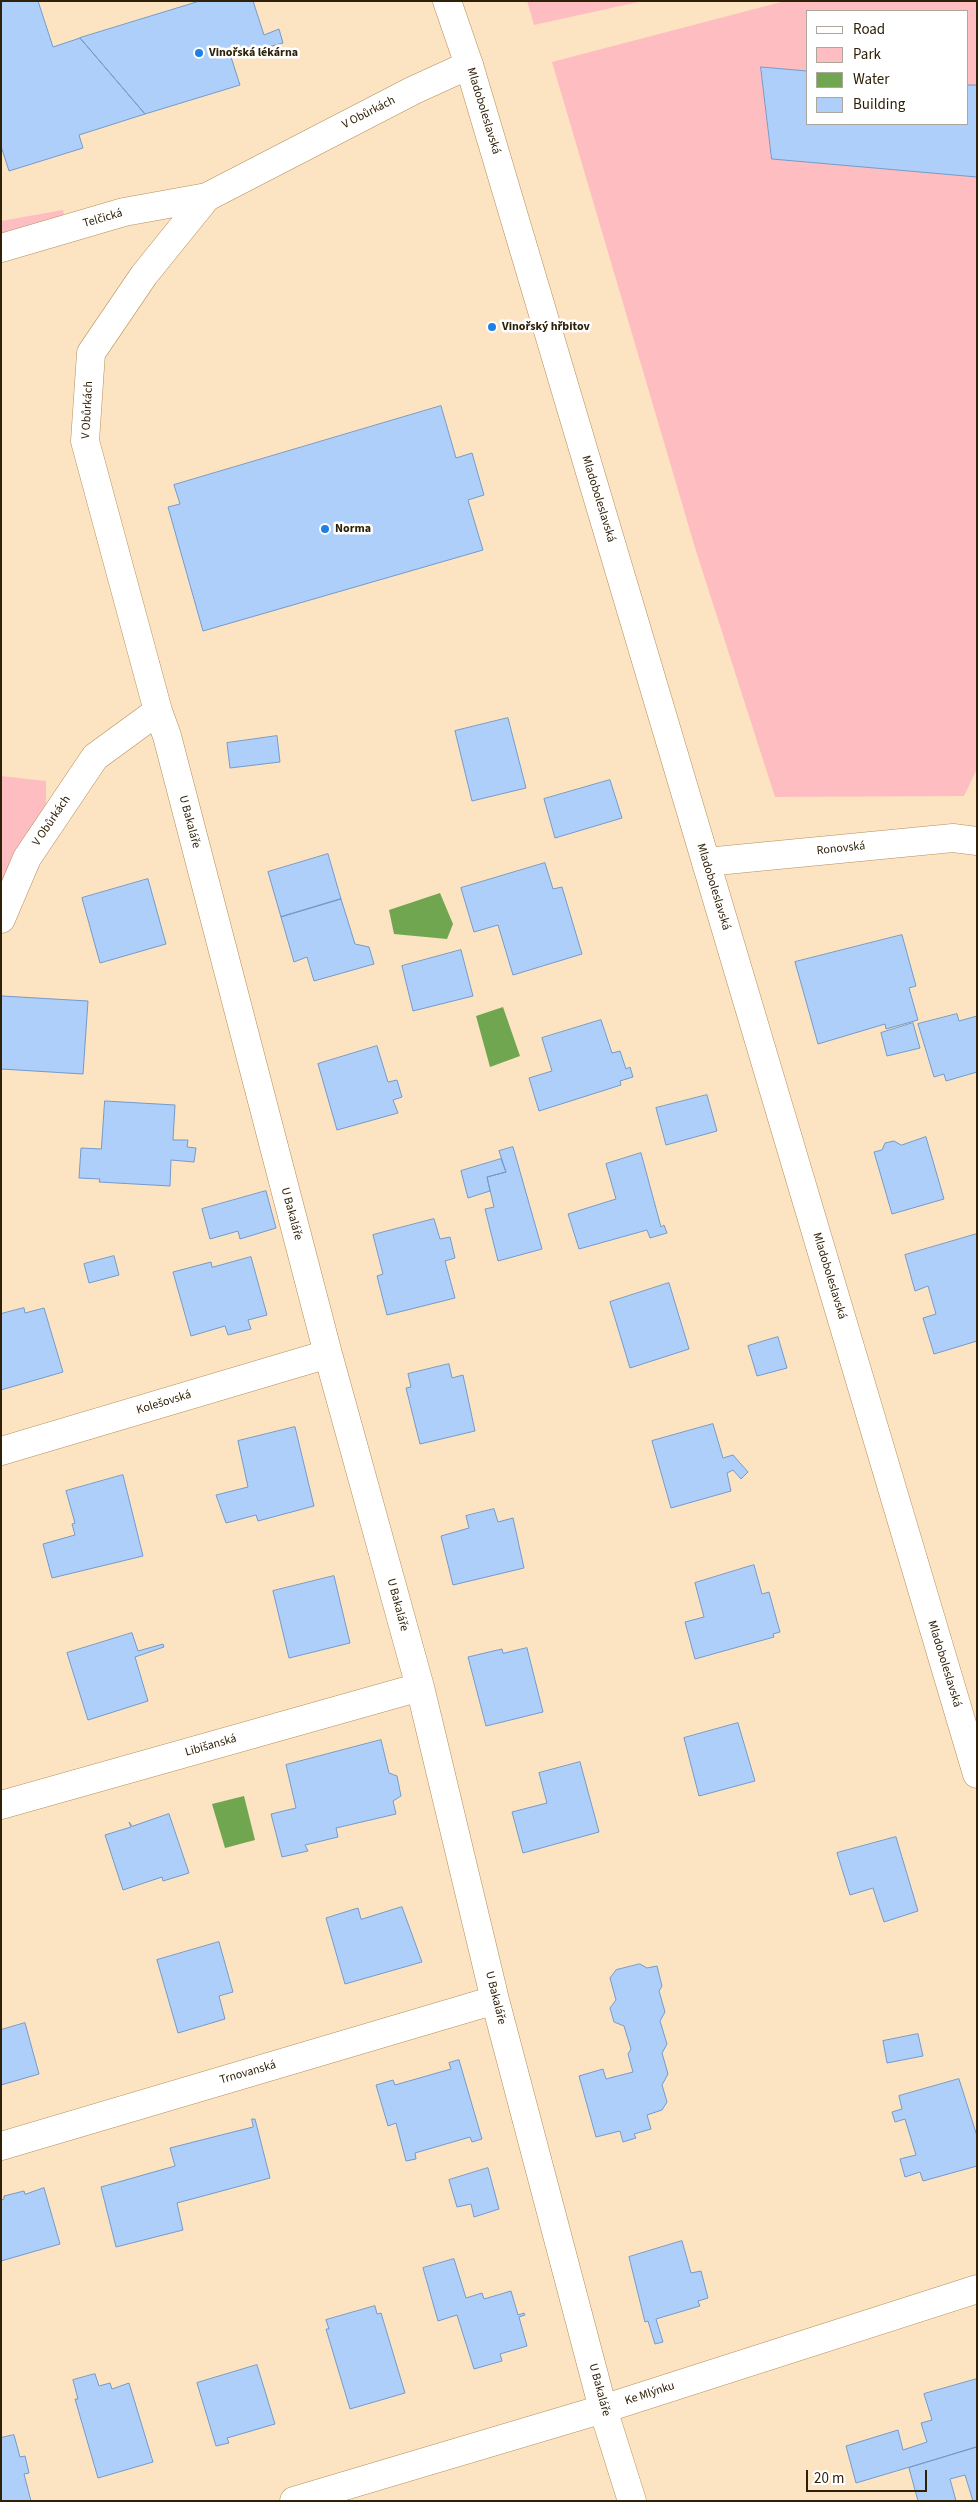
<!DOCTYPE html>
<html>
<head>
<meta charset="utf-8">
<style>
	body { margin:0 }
	#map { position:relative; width:978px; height:2502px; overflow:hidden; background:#fce3c2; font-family:"Source Sans 3",sans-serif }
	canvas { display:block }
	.frame { position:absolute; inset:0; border:2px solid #2f2008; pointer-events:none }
	.legend { position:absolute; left:806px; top:10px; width:162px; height:115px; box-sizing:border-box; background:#fff; border:1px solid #aca69c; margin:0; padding:6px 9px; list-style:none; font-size:15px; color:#2f2008 }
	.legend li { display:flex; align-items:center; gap:10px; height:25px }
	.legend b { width:25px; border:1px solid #aca69c }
	.scale { position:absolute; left:806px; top:2470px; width:121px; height:22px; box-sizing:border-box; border:2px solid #2f2008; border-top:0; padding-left:6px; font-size:15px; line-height:18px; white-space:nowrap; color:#2f2008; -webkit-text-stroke:4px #fff; paint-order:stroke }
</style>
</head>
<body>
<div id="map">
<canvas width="978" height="2502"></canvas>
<div class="frame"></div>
<ul class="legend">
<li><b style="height:6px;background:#fff"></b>Road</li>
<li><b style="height:14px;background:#febec1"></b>Park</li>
<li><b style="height:14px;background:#71a651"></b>Water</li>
<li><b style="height:14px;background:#aecff9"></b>Building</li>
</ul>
<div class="scale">20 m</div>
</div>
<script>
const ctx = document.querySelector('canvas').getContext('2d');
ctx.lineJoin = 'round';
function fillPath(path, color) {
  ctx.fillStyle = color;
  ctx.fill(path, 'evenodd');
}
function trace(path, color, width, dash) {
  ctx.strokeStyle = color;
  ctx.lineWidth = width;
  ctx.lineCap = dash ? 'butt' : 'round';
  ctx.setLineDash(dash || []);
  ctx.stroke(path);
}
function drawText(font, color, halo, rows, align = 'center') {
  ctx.font = font + ' "Source Sans 3",sans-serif';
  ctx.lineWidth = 5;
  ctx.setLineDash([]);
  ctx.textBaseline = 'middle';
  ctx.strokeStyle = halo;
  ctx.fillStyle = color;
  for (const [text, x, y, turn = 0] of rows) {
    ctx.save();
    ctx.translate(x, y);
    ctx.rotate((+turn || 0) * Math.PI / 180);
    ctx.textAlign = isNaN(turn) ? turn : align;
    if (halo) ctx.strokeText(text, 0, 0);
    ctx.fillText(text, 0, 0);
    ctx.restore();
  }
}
const green = new Path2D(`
	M527,1H643L534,25Z
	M785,1H977V85H967V11H807V71L761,67L772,159L977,177V769L964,796L775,797L696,551L552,62Z
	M63,210L65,219L1,240V221Z
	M1,776L46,781V822L1,915Z`);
const water = new Path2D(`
	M440,893L453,924L447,939L394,934L389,910Z
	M503,1007L520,1056L490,1067L476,1016Z
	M244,1796L255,1840L225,1848L212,1804Z`);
const building = new Path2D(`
	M1,1H38L53,47L80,38L145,114L79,135L83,148L9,171L1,146Z
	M200,1H253L264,35L279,29L283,43L231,57L240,85L145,114L80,38Z
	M761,67L807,71V124H967V85H977V177L772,159Z
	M441,406L456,458L472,453L484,495L468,500L483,550L203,631L168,507L180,504L174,485Z
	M508,718L526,788L472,801L455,731Z
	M277,736L280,762L230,768L227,743Z
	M610,780L622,818L555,838L544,799Z
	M328,854L341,899L281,917L268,872Z
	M545,863L553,889L562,887L582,954L513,975L498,925L474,932L461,888Z
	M148,879L166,944L100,963L82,898Z
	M341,899L355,944L369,947L374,964L314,981L307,957L294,962L281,917Z
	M902,935L916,986L909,988L918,1020L886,1029L885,1024L818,1044L795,962Z
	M461,950L473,996L413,1011L402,966Z
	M2,996L88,1001L83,1074L1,1069Z
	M957,1014L959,1021L977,1016V1072L946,1081L944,1074L934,1077L918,1024Z
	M601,1020L612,1053L620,1051L626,1069L630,1067L633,1077L620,1081L621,1085L539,1111L529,1078L552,1071L542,1038Z
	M913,1023L920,1048L887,1056L881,1033Z
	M377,1046L388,1082L397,1080L402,1097L393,1100L398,1113L337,1130L318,1064Z
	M707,1095L717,1131L666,1145L656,1108Z
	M105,1101L175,1105L173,1140H188L187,1147L196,1148L194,1162L171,1160L170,1186L99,1182L100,1179L79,1178L81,1148L101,1149Z
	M926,1137L944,1199L892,1214L874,1152L882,1150L885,1143L894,1141L901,1145Z
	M513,1147L542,1249L498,1261L485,1209L494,1207L487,1177L506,1172L499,1151Z
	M641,1153L661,1227L664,1225L667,1233L650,1238L647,1230L579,1249L568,1214L616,1199L606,1164Z
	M501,1159L506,1172L487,1177L490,1191L468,1198L461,1171Z
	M266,1191L276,1228L240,1239L238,1231L210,1239L202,1209Z
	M434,1219L440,1239L450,1237L455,1258L445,1261L455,1298L387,1315L377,1276L383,1274L373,1235Z
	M977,1234V1341L934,1354L923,1318L936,1314L928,1286L915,1291L905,1255Z
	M114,1256L119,1275L89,1283L84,1264Z
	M251,1257L267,1315L248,1320L251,1329L228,1335L225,1326L191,1336L173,1272L211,1262L212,1267Z
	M669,1283L689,1349L630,1368L610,1302Z
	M24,1308L25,1313L44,1308L63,1372L1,1390V1314Z
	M778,1337L787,1368L757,1376L748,1346Z
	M449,1364L452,1378L463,1375L475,1431L420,1444L406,1388L411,1387L408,1374Z
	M713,1424L723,1458L733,1455L748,1472L741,1479L733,1470L727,1473L731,1491L671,1508L652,1441Z
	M295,1427L314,1506L258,1521L256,1515L226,1523L216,1495L248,1487L238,1441Z
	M123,1475L143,1556L52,1578L43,1544L75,1535L72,1524L75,1523L66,1491Z
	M494,1509L498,1522L513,1518L524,1568L453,1585L441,1536L469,1528L466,1516Z
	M754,1565L762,1594L769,1592L780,1632L773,1634L774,1637L695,1659L685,1622L704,1617L695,1583Z
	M334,1576L350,1643L289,1658L273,1591Z
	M132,1633L138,1651L163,1644L164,1647L135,1657L148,1701L88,1720L67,1653Z
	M527,1648L543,1712L486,1726L468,1657L502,1649L503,1653Z
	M738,1723L755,1781L699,1796L684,1738Z
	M381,1740L389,1773L397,1776L401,1796L393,1801L396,1814L336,1828L338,1837L305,1845L308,1851L282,1857L271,1814L296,1808L286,1765Z
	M580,1762L599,1832L523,1853L512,1812L547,1803L539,1773Z
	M169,1814L189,1873L163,1881L162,1877L123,1890L105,1835L131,1827L129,1822L132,1826Z
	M896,1837L918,1911L884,1922L873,1888L850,1895L837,1853Z
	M402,1907L422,1962L345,1984L326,1918L358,1908L361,1919Z
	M219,1942L233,1992L219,1996L225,2019L178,2033L157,1960Z
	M640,1964L647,1968L657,1966L662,1986L659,1991L665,2012L660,2021L667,2044L662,2053L668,2074L662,2085L667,2102L662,2110L647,2115L651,2129L634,2134L636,2138L623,2142L620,2131L596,2137L579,2076L603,2069L606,2079L633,2072L628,2054L631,2049L624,2026L614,2022L610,2008L616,2000L610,1978L616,1970Z
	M25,2023L39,2074L1,2085V2030Z
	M918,2034L923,2056L887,2063L883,2041Z
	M459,2060L482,2139L472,2142L470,2137L415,2153L416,2159L406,2161L396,2123L388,2126L376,2085L393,2080L395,2085L451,2069L449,2063Z
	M959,2079L977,2136V2166L923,2181L920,2172L905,2177L900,2159L916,2155L905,2119L895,2122L892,2112L902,2109L899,2096Z
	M252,2119H255L270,2178L177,2203L183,2230L116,2247L101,2187L175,2166L170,2148L253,2127Z
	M488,2168L499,2209L474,2217L471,2204L457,2207L449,2180Z
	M44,2188L60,2244L1,2261V2200L4,2199V2196L24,2191L25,2194Z
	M682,2241L691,2273L701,2271L708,2298L698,2301L700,2306L656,2319L663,2342L655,2344L648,2321L645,2322L629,2257Z
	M454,2259L466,2298L482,2293L484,2299L511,2291L518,2315L524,2313L525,2315L519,2317L527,2346L500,2354L502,2361L474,2369L457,2315L438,2321L423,2268Z
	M375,2306L377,2314L381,2313L405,2393L350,2409L326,2329H329L326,2320Z
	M257,2365L275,2424L227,2438L229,2443L216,2446L197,2383Z
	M95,2374L99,2386L110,2383L112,2389L129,2383L153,2462L98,2478L75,2399H78L73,2380Z
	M977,2379V2447L856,2483L846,2446L898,2430L903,2450L927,2442L921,2423L932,2420L924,2394Z
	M14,2435L20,2457L25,2456L29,2473L24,2474L31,2501H1V2438Z
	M977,2447V2501H973L965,2475L950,2479L956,2501H918L909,2468Z`);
const minor = new Path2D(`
	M469,65L414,90L207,197L144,275L91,353L85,441L158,711L167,736L328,1354L420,1687L495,2000L603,2409L632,2501
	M1,248L124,212L207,197
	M706,862L953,838L977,841
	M1,919L27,858L95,757L158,711
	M1,1451L328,1354
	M1,1805L420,1687
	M1,2146L495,2000
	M294,2501L603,2409L977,2289`);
const major = new Path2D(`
	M447,1L469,65L977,1774`);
const markers = [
	[199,53,5,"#1f7fe8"],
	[492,327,5,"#1f7fe8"],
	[325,529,5,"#1f7fe8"]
];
const poiNames = [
	["Vinořská lékárna",209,53],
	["Vinořský hřbitov",502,327],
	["Norma",335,529]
];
const streetNames = [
	["Mladoboleslavská",483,111,73],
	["V Obůrkách",369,113,-27],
	["Telčická",103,219,-16],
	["V Obůrkách",88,410,-87],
	["Mladoboleslavská",598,499,73],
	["V Obůrkách",52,821,-56],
	["U Bakaláře",189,822,75],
	["Ronovská",841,849,-6],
	["Mladoboleslavská",713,887,73],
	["U Bakaláře",291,1214,75],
	["Mladoboleslavská",829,1276,73],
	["Kolešovská",164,1403,-17],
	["U Bakaláře",397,1605,75],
	["Mladoboleslavská",944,1664,73],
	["Libišanská",211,1746,-16],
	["U Bakaláře",495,1998,76],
	["Trnovanská",248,2073,-16],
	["U Bakaláře",599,2390,75],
	["Ke Mlýnku",650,2394,-18]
];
fillPath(green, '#febec1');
fillPath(water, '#71a651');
fillPath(building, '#aecff9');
trace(building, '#739acc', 1);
trace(minor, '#b68f58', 29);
trace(major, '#b68f58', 29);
trace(minor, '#fff', 28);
trace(major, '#fff', 28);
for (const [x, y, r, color] of markers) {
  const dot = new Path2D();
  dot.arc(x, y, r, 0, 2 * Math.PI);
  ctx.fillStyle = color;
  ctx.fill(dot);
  trace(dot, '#fff', 2);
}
drawText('bold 12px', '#2f2008', '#fff', poiNames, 'left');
drawText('12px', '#2f2008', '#fff', streetNames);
</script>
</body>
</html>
